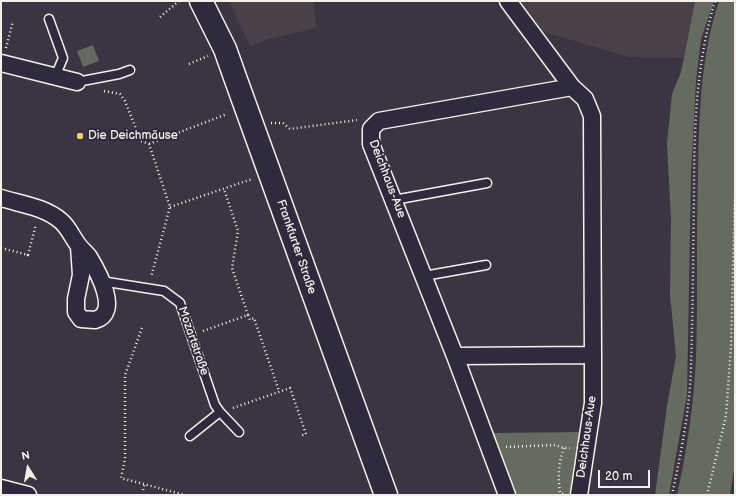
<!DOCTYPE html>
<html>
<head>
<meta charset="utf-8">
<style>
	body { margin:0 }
	#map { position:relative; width:736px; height:496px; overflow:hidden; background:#3b3443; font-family:"Balsamiq Sans",sans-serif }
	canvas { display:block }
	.frame { position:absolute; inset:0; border:2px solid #f4f1e8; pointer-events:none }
	.north { position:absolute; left:8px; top:448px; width:40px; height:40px; -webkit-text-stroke:3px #2f2a3d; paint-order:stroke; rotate:349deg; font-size:11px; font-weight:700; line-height:16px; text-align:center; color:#f4f1e8 }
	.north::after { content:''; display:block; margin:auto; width:14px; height:18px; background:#f4f1e8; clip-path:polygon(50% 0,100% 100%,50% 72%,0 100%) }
	.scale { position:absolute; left:598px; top:470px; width:52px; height:18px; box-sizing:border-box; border:2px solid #f4f1e8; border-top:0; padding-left:5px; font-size:12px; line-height:14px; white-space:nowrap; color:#f4f1e8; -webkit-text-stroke:3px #2f2a3d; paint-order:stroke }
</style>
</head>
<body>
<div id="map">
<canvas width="736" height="496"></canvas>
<div class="frame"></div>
<div class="north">N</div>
<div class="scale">20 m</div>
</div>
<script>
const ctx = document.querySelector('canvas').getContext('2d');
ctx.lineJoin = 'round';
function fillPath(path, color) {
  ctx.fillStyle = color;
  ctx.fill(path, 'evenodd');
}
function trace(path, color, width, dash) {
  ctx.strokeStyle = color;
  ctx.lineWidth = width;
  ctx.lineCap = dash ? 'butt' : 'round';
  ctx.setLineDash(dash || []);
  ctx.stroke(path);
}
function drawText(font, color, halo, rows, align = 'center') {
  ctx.font = font + ' "Balsamiq Sans",sans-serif';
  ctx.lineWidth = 4;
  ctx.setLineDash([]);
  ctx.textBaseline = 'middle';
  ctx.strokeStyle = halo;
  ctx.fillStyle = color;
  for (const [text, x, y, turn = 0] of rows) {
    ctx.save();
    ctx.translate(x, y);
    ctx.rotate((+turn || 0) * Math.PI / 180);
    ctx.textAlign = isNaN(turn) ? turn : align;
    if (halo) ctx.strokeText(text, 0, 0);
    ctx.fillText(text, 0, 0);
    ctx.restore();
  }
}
const built = new Path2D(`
	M229,1H314L316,28L269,39L250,46Z
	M518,1H695L683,58L629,57L541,31Z`);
const green = new Path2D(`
	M695,1H714L701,39L696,81L691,174L687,395L669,495H655L667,406L676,356L670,295L671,220L667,144L672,94L681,72Z
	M719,1H735V463L730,495H677C687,450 694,403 696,357C698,297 696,238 698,178C699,118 700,58 719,1Z
	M93,45L99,61L83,67L77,51Z
	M580,432L570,495H516L491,433Z`);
const path = new Path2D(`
	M160,17L179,1
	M6,48L13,21
	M189,64L208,56
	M104,91L120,94L125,101L141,141L149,144L170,207L151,277
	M271,123H283L290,129L357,120
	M149,144L227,114
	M170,207L252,179
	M1,248L28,255L27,259
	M28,255L36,224
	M248,315L250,320L254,318L279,391
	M142,328L125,375V459L121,478L185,495
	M203,331L248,315L232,268L238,231L224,189
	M233,408L290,388L306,434L300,436
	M506,447L555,445L564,448H570
	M143,490L145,484
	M563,494L560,493C558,477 558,464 564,448
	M672,495C681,452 690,410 691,366C693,309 693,251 694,193C694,128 696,64 715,1
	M707,495L726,416L731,346L735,195`);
const service = new Path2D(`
	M49,19L63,58L55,77
	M77,82L119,74L130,70
	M394,200L487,183
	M424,276L486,265
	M101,281L164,291L180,303L215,405L220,412L190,436
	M220,412L239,432`);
const minor = new Path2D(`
	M508,1L572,87L585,99L592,116L593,355L455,356L371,144V129L379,121L572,87
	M1,63L77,82
	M1,198C21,204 45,207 61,221C69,228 72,237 79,246C82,250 86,253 89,257C98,272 121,313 95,320L81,319L76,312V299L81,275L79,246
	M455,356L507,495
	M1,488L28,495
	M579,495L593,403V355`);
const secondary = new Path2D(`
	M201,1L225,49L236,80L386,495`);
const markers = [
	[80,136,4,"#ffd166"]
];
const poiNames = [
	["Die Deichmäuse",88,136]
];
const streetNames = [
	["Deichhaus-Aue",387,179,69],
	["Frankfurter Straße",296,247,71],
	["Mozartstraße",193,341,71],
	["Deichhaus-Aue",587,437,-82]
];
fillPath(built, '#4a404a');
fillPath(green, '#656b5e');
trace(service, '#f4f1e8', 11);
trace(minor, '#f4f1e8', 19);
trace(secondary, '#f4f1e8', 25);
trace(path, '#f4f1e8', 2.5, [1, 3]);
trace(service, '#2f2a3d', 8);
trace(minor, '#2f2a3d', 16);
trace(secondary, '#2f2a3d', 22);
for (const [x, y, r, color] of markers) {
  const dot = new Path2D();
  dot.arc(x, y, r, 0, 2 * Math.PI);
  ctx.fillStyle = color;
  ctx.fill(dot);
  trace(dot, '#2f2a3d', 1.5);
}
drawText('12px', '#f4f1e8', '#2f2a3d', poiNames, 'left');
drawText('12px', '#f4f1e8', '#2f2a3d', streetNames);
</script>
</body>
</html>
